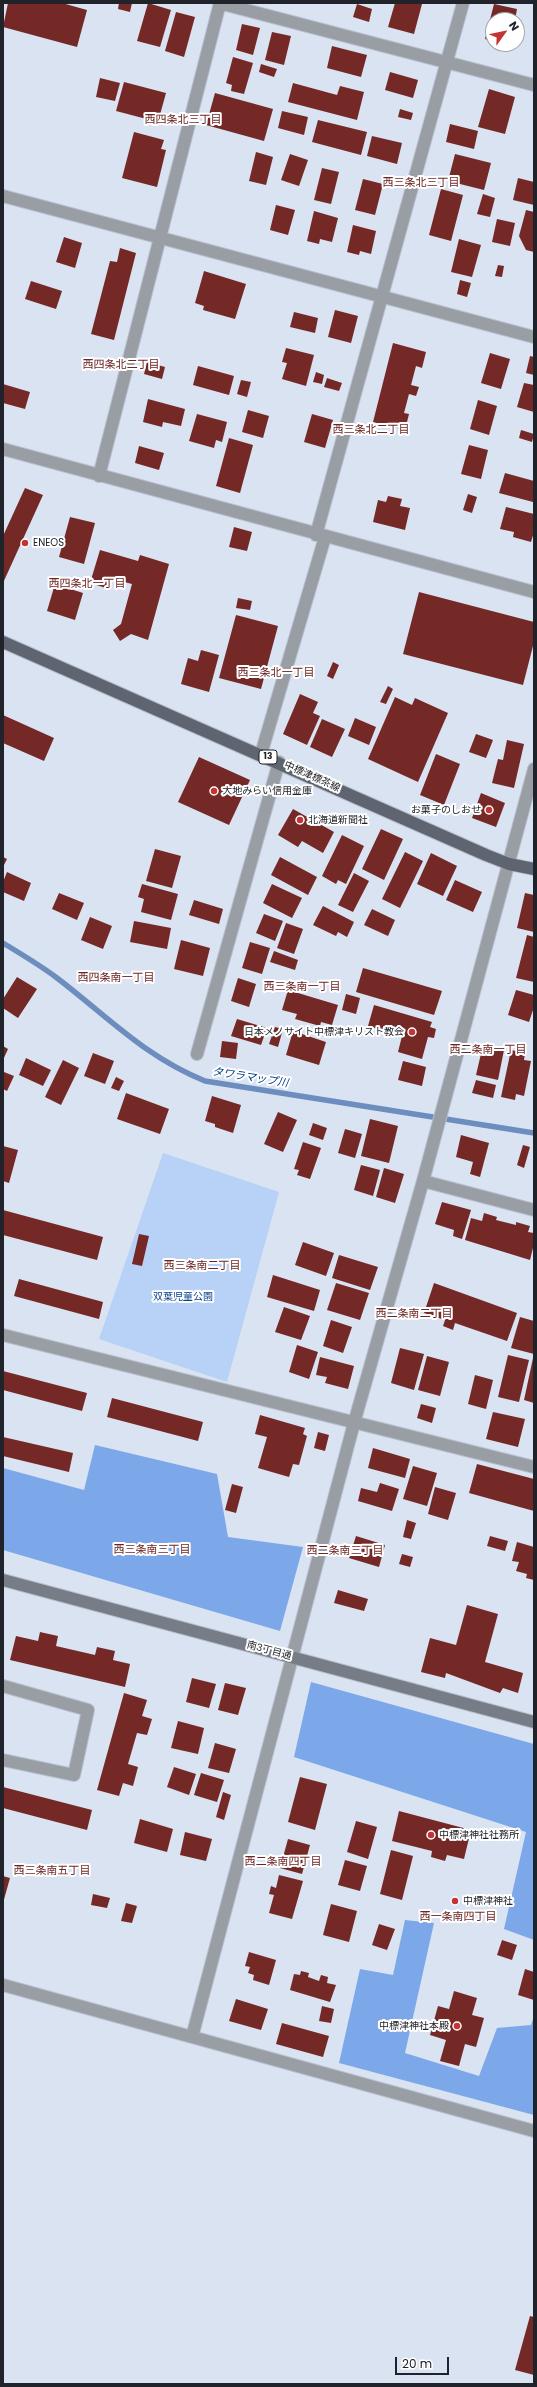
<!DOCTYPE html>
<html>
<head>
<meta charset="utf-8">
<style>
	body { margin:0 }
	#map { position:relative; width:537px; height:2387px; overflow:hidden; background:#d9e3f2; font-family:Poppins,sans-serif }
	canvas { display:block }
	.frame { position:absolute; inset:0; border:4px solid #202329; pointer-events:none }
	.north { position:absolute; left:485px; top:12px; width:40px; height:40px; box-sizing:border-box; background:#fff; border:1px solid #a6a7a9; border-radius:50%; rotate:57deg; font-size:11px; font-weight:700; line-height:16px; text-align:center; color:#202329 }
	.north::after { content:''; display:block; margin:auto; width:14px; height:18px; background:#c33435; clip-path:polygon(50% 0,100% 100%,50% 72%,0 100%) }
	.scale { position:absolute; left:395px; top:2357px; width:54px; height:18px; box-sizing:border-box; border:2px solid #202329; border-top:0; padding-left:5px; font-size:12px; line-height:14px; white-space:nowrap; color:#202329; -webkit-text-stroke:3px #fff; paint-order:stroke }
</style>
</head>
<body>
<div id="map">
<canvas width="537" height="2387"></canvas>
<div class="frame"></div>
<div class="north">N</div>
<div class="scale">20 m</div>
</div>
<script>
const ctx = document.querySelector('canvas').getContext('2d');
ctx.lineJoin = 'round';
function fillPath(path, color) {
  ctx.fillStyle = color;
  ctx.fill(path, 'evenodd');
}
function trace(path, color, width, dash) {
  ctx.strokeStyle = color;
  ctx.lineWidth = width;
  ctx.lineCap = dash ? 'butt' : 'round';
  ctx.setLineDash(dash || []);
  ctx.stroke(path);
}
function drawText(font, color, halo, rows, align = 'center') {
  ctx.font = font + ' Poppins,"Noto Sans JP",sans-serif';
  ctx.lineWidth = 4;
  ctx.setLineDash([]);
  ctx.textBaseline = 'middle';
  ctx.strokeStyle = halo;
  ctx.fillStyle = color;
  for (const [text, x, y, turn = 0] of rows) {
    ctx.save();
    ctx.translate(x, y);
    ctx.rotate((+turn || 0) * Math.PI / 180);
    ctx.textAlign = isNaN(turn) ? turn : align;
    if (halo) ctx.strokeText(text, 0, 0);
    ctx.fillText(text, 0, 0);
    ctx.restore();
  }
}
const green = new Path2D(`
	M163,1153L279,1192L227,1382L99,1339Z`);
const forest = new Path2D(`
	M95,1445L217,1474L228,1537L303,1547L280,1631L3,1550V1468L84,1490Z
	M311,1682L534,1744V1940L504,1929L526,1832L294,1757Z
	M405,1920L434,1923L405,2053L479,2076L497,2028L531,2025L534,2016V2115L339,2063L360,1969L393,1975Z`);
const stream = new Path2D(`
	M3,943C21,954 40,965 57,978C107,1016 145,1057 205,1081L534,1133`);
const building = new Path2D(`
	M8,3H62L87,10L77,47L3,27Z
	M119,3H132L130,12L118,9Z
	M148,3L171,10L160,47L137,41Z
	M395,3L422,4L414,34L388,27Z
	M357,4L372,9L369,22L353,17Z
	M494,4L517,9L515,20H493V41L485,39Z
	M176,12L195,17L184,57L165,51Z
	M242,24L260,28L253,55L236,50Z
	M272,32L291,36L284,65L265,60Z
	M332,46L367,55L361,77L327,68Z
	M233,57L253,63L244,94L231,91L232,85L226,83Z
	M261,64L277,69L274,77L259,72Z
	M390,72L418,80L413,98L385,90Z
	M100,78L120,83L115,101L96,97Z
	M124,82L166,93L158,122L116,111Z
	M293,83L337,95L340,86L364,92L357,120L288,102Z
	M489,89L515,97L505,134L478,127Z
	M215,93L273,109L264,141L206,125Z
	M400,109L413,113L411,120L398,117Z
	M282,111L308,117L304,135L278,128Z
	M318,120L367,132L361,155L312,142Z
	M450,124L478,131L474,149L446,142Z
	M134,132L164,140L161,149L166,150L157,187L122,178Z
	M372,136L402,143L397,164L367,156Z
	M256,152L273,157L266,185L249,181Z
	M290,154L308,160L299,186L281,180Z
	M455,154L491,163L484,190L448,181Z
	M322,168L339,172L331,204L314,200Z
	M518,178L534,182V205L513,200Z
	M363,179L383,184L375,215L355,210Z
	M441,189L463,195L451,241L429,235Z
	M483,194L495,198L490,217L477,214Z
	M276,205L295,210L288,235L270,230Z
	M526,210L534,212V252L526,250L519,236Z
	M314,211L338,218L332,242L320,239L319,244L307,241Z
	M497,219L515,223L510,246L492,242Z
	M353,225L376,231L371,254L360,251L359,255L347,252Z
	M64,237L82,243L75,268L56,262Z
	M459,239L481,245L472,277L451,272Z
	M120,248L136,253L114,340L91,334L110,261L117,262Z
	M498,265L504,266L502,277L495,276Z
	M204,271L246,284L235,319L203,310L204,306L195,303Z
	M460,280L471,283L467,297L457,294Z
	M31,281L62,291L56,309L25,299Z
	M335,310L358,316L351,343L328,337Z
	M294,312L318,318L315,333L290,327Z
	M393,343L426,352L422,368L416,366L411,385L419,387L416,396L409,394L404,413L409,414L405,430L373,422Z
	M286,348L314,355L306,386L282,379L287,363L282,362Z
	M490,353L510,359L501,389L481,383Z
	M530,356L534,357V375L526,373Z
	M147,362L165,367L162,379L144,374Z
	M198,366L234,376L229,395L193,385Z
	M316,372L324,375L322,384L313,382Z
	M327,378L342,383L339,391L324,387Z
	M241,380L251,382L247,397L237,394Z
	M524,383L534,385V412L517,407Z
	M3,384L30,392L25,409L3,403Z
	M148,399L185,409L181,426L163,422L162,427L143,422Z
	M478,400L497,406L489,435L470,429Z
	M248,410L269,416L263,438L242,432Z
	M197,414L227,422L222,442L216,440L214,448L189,441Z
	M312,414L333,420L325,448L304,442Z
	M521,430L534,434L532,442L519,438Z
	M229,438L253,445L240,493L216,486Z
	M469,445L488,450L481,479L461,474Z
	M139,446L164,453L159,470L135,463Z
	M505,473L534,481L533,502L499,493Z
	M25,488L43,495L3,583V536Z
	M468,494L477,497L472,513L463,510Z
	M388,496L402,499L400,506L410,508L405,530L373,522L378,500L386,502Z
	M506,507L534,514V532L531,542L513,537L514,532L500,529Z
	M70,517L95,523L84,564L59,557Z
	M234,527L252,532L247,551L229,547Z
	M100,550L138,561L140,555L169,564L148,640L131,634L120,641L113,630L121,624L132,584L109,578L106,588L90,583Z
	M55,584L83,593L75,620L47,611Z
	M419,592L534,622V642L523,685L403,654Z
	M238,598L252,601L250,610L236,608Z
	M236,615L278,626L261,689L219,678Z
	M201,650L219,655L209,692L181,684L188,658L198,661Z
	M333,662L339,665L333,679L327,676Z
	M388,686L393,689L386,704L380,702Z
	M300,694L318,702L313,713L320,716L307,745L283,734Z
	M395,697L412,705L415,698L448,713L418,782L368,759Z
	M3,715L54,738L44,761L3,743Z
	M355,718L376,727L369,745L348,736Z
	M322,719L345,729L332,757L310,747Z
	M476,734L493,740L486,758L469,752Z
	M507,740L524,744L514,788L492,783L498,759L503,760Z
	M436,754L460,764L444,805L420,795Z
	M199,757L250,780L229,825L178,802Z
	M481,793L505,803L496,827L472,818Z
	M293,809L334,832L323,853L302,841L298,847L278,835Z
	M381,829L403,839L384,880L362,869Z
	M342,835L364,846L346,884L338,880L336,884L322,876Z
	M155,849L181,856L172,888L146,881Z
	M405,852L423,861L400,908L382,899Z
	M431,853L457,866L443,896L417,884Z
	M3,857L7,859L3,867Z
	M280,857L317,877L308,895L271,875Z
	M7,872L31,883L24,901L3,892V882Z
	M354,873L369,881L353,912L338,905Z
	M455,880L482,892L473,912L446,900Z
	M142,884L178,894L171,920L141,912L144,899L138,897Z
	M272,884L302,898L292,918L263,903Z
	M59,893L84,903L77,920L52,909Z
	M525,893L534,895V932L517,928Z
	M194,900L223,909L219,924L189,915Z
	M323,906L354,922L347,937L338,932L336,936L313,925Z
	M372,909L395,920L388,936L364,925Z
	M264,914L283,921L275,941L256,933Z
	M90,917L112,926L103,949L81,940Z
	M134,921L171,928L167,949L130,942Z
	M286,923L303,929L294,954L277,948Z
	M527,935L534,937V982L516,978Z
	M181,940L210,948L203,976L174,969Z
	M250,942L270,948L262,974L242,968Z
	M274,951L298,960L295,970L270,962Z
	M363,968L442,991L434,1015L356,992Z
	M17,977L37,989L18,1018L3,1008V999Z
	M238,978L256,984L249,1007L231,1001Z
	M288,990L338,1005L332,1025L321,1022L320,1026L295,1019L297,1014L282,1010Z
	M516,990L534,995V1007L529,1022L508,1015Z
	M346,994L360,998L356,1014L342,1010Z
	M374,1005L432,1022L430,1027L436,1029L434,1038L428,1037L422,1059L398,1052L402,1036L368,1026Z
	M237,1019L267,1028L261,1045L231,1036Z
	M275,1027L283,1029L278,1047L269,1044Z
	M293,1031L326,1042L319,1065L286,1055Z
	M222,1041L238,1043L236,1059L220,1057Z
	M483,1045L504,1050L498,1080L476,1075Z
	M3,1046L8,1049L3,1060Z
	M511,1050L525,1053L524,1060L531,1061L524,1096L516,1094L515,1100L501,1097Z
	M93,1053L114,1061L105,1084L84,1076Z
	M26,1058L51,1070L43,1086L19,1075Z
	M63,1060L79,1068L61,1105L45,1097Z
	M403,1061L426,1067L422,1086L398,1080Z
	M4,1072L14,1076L7,1091L3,1089Z
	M116,1077L124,1081L119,1091L111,1088Z
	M476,1080L496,1085L493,1098L472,1093Z
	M126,1093L169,1109L160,1134L117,1119Z
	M212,1096L241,1105L233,1133L215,1127V1124L205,1121Z
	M278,1112L297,1120L283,1152L264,1144Z
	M370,1119L398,1126L389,1163L361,1156Z
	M313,1123L327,1128L323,1140L309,1135Z
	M345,1129L362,1134L355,1158L338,1153Z
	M461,1135L489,1143L480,1177L470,1174L473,1162L456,1157Z
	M303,1142L321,1148L310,1179L297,1175L299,1170L294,1169Z
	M523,1145L530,1147L524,1168L517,1165Z
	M3,1146L18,1150L9,1183L3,1181Z
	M361,1165L380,1170L373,1196L354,1190Z
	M384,1168L404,1174L395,1203L376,1197Z
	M442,1202L471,1210L462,1239L453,1236L454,1230L435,1224Z
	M3,1210L103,1237L97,1260L3,1235Z
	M484,1213L497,1217L496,1220L516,1225V1222L530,1226L528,1232L534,1233V1244L530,1260L465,1240L471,1218L482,1221Z
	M139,1234L149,1236L142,1266L132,1264Z
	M303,1242L334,1253L326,1276L295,1265Z
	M339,1255L378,1267L370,1290L332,1278Z
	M273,1275L320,1290L314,1311L267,1297Z
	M19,1279L103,1302L99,1319L14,1296Z
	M336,1283L369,1293L360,1320L327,1310Z
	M434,1283L517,1313L507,1341L455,1323L453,1330L443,1326L445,1320L424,1313Z
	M284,1307L310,1316L301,1340L275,1332Z
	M520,1317L534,1321V1354L511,1348Z
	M331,1320L352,1327L343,1353L323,1346Z
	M297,1345L318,1352L309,1379L289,1372Z
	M400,1348L424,1354L414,1390L391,1383Z
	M508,1355L529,1360L519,1402L498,1397Z
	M427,1356L449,1362L440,1396L418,1390Z
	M320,1357L354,1366L348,1389L325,1383L327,1377L316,1375Z
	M533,1358H534V1403L524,1400Z
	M3,1371L87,1393L82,1411L3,1390Z
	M475,1375L493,1380L486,1409L468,1404Z
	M112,1398L203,1422L198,1441L107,1417Z
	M421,1404L436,1408L432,1423L417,1418Z
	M493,1412L525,1419L518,1447L486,1439Z
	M260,1415L305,1428L303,1434L307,1436L299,1465L293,1464L289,1477L258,1468L267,1437L255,1434Z
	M318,1432L329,1435L325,1451L314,1448Z
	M3,1437L73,1453L69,1472L3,1456Z
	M373,1448L410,1459L405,1478L368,1468Z
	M477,1464L534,1479V1511L469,1493Z
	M413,1466L437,1473L427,1506L403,1499Z
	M380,1483L399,1489L392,1511L358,1501L361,1488L377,1492Z
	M232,1484L243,1487L236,1513L225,1510Z
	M435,1487L456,1493L448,1520L428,1514Z
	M407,1520L416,1523L411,1539L403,1537Z
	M356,1536L385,1545L379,1567L349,1558Z
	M490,1536L508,1541L505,1551L487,1546Z
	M517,1542L534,1547V1580L526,1578L527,1574L516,1571L519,1562L512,1561Z
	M402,1554L413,1557L410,1567L399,1564Z
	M338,1590L368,1599L364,1611L334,1603Z
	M467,1605L498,1614L485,1662L523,1673L518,1693L503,1688L500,1693L446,1673L445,1678L421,1672L430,1638L456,1645Z
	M40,1632L58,1636L56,1646L95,1655L97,1647L115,1651L113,1660L130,1664L125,1687L10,1660L16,1636L38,1641Z
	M192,1678L216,1684L209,1708L186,1702Z
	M225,1683L246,1688L238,1715L218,1710Z
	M124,1693L147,1700L142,1716L152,1719L147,1735L137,1733L128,1764L138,1767L133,1786L123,1783L119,1796L97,1790Z
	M178,1721L204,1728L198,1754L171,1748Z
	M215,1743L236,1749L229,1773L208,1768Z
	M174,1767L196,1774L189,1795L167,1787Z
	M201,1773L224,1780L217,1802L194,1795Z
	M300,1777L327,1784L315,1830L288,1822Z
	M3,1787L92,1810L87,1830L3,1808Z
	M223,1792L231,1795L224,1820L216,1817Z
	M399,1811L471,1830L464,1859L447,1855L445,1861L431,1857L432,1851L392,1841Z
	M140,1819L173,1829L167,1852L134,1843Z
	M356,1821L377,1827L368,1859L347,1852Z
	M185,1832L212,1839L206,1861L180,1855Z
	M288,1839L310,1845L302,1874L280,1868Z
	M391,1850L413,1856L402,1900L380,1894Z
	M345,1860L367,1866L360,1891L338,1885Z
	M279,1875L303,1881L292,1919L269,1913L274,1895L269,1894L271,1886L276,1888Z
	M3,1876L10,1878L3,1903Z
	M93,1894L110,1898L107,1908L91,1905Z
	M126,1903L137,1906L132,1923L121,1921Z
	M331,1904L357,1911L349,1942L323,1935Z
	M379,1924L395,1929L387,1950L372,1945Z
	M502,1940L517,1945L512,1960L497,1955Z
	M249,1952L276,1960L269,1985L253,1980L254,1975L248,1973L250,1967L245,1966Z
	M525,1969L534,1972V2000L518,1995Z
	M301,1971L309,1973L308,1977L319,1981L321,1975L328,1977L327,1983L336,1985L330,2002L290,1990L294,1974L300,1975Z
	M454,1991L477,1998L472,2015L484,2018L476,2047L465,2044L459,2066L440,2061L446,2040L430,2035L438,2006L449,2009Z
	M236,1999L268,2009L261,2030L229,2021Z
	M322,2006L334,2009L331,2023L319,2021Z
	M282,2023L329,2036L323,2057L276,2044Z
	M530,2316L534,2317V2375L515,2370Z`);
const street = new Path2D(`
	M219,3L534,85
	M3,196L534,337
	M3,449L534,592
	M99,476L220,3
	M316,535L463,3
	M261,754L325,537
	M197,1054L279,762
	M423,1181L534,1210
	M3,1335L534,1467
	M3,1686L88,1710L74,1775L3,1760
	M3,1985L534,2131
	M192,2037L354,1423L423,1181L534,769`);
const secondary = new Path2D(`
	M3,1580L534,1722`);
const primary = new Path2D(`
	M3,642L486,855L509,864L534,869`);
const markers = [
	[25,543,4,"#c33435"],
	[214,791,4,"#c33435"],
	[489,810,4,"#c33435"],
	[300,820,4,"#c33435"],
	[412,1032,4,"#c33435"],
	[431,1835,4,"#c33435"],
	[455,1901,4,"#c33435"],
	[457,2026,4,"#c33435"]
];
const shields = [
	[268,757,18]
];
const shieldNames = [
	["13",268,757]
];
const poiNames = [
	["ENEOS",33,543],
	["大地みらい信用金庫",222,791],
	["お菓子のしおせ",481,810,"right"],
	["北海道新聞社",308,820],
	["日本メノサイト中標津キリスト教会",404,1032,"right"],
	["中標津神社社務所",439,1835],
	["中標津神社",463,1901],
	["中標津神社本殿",449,2026,"right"]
];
const streetNames = [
	["中標津標茶線",312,777,24],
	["南3丁目通",269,1651,15]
];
const parkNames = [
	["双葉児童公園",183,1297]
];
const neighbourhoodNames = [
	["西四条北三丁目",183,120],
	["西三条北三丁目",421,183],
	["西四条北二丁目",121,365],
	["西三条北二丁目",371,430],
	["西四条北一丁目",87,584],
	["西三条北一丁目",276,673],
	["西四条南一丁目",116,978],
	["西三条南一丁目",302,987],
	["西二条南一丁目",488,1050],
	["西三条南二丁目",202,1266],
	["西二条南二丁目",414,1314],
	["西三条南三丁目",152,1550],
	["西二条南三丁目",345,1551],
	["西二条南四丁目",283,1862],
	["西三条南五丁目",52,1871],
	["西一条南四丁目",458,1917]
];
const waterNames = [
	["タワラマップ川",250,1078,9]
];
fillPath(green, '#b8d1f7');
fillPath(forest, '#7ca8ea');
trace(stream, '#6c8dbd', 5.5);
fillPath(building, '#752927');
trace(street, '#b8c0ce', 14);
trace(secondary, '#b8c0ce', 14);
trace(primary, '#b8c0ce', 14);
trace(street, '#999ea4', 12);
trace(secondary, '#767d86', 12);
trace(primary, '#5e6570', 12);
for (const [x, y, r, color] of markers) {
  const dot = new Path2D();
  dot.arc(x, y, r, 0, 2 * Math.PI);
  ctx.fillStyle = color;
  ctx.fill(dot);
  trace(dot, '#fff', 1.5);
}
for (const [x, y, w] of shields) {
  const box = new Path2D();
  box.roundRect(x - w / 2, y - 7, w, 14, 3);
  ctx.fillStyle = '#fff';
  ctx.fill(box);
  trace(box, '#202329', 1);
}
drawText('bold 9px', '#202329', null, shieldNames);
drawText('10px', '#202329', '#fff', poiNames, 'left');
drawText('10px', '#202329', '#fff', streetNames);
drawText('10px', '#06418d', '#fff', parkNames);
drawText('11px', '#6c2624', '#fff', neighbourhoodNames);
drawText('italic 11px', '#003c87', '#fff', waterNames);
</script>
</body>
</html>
